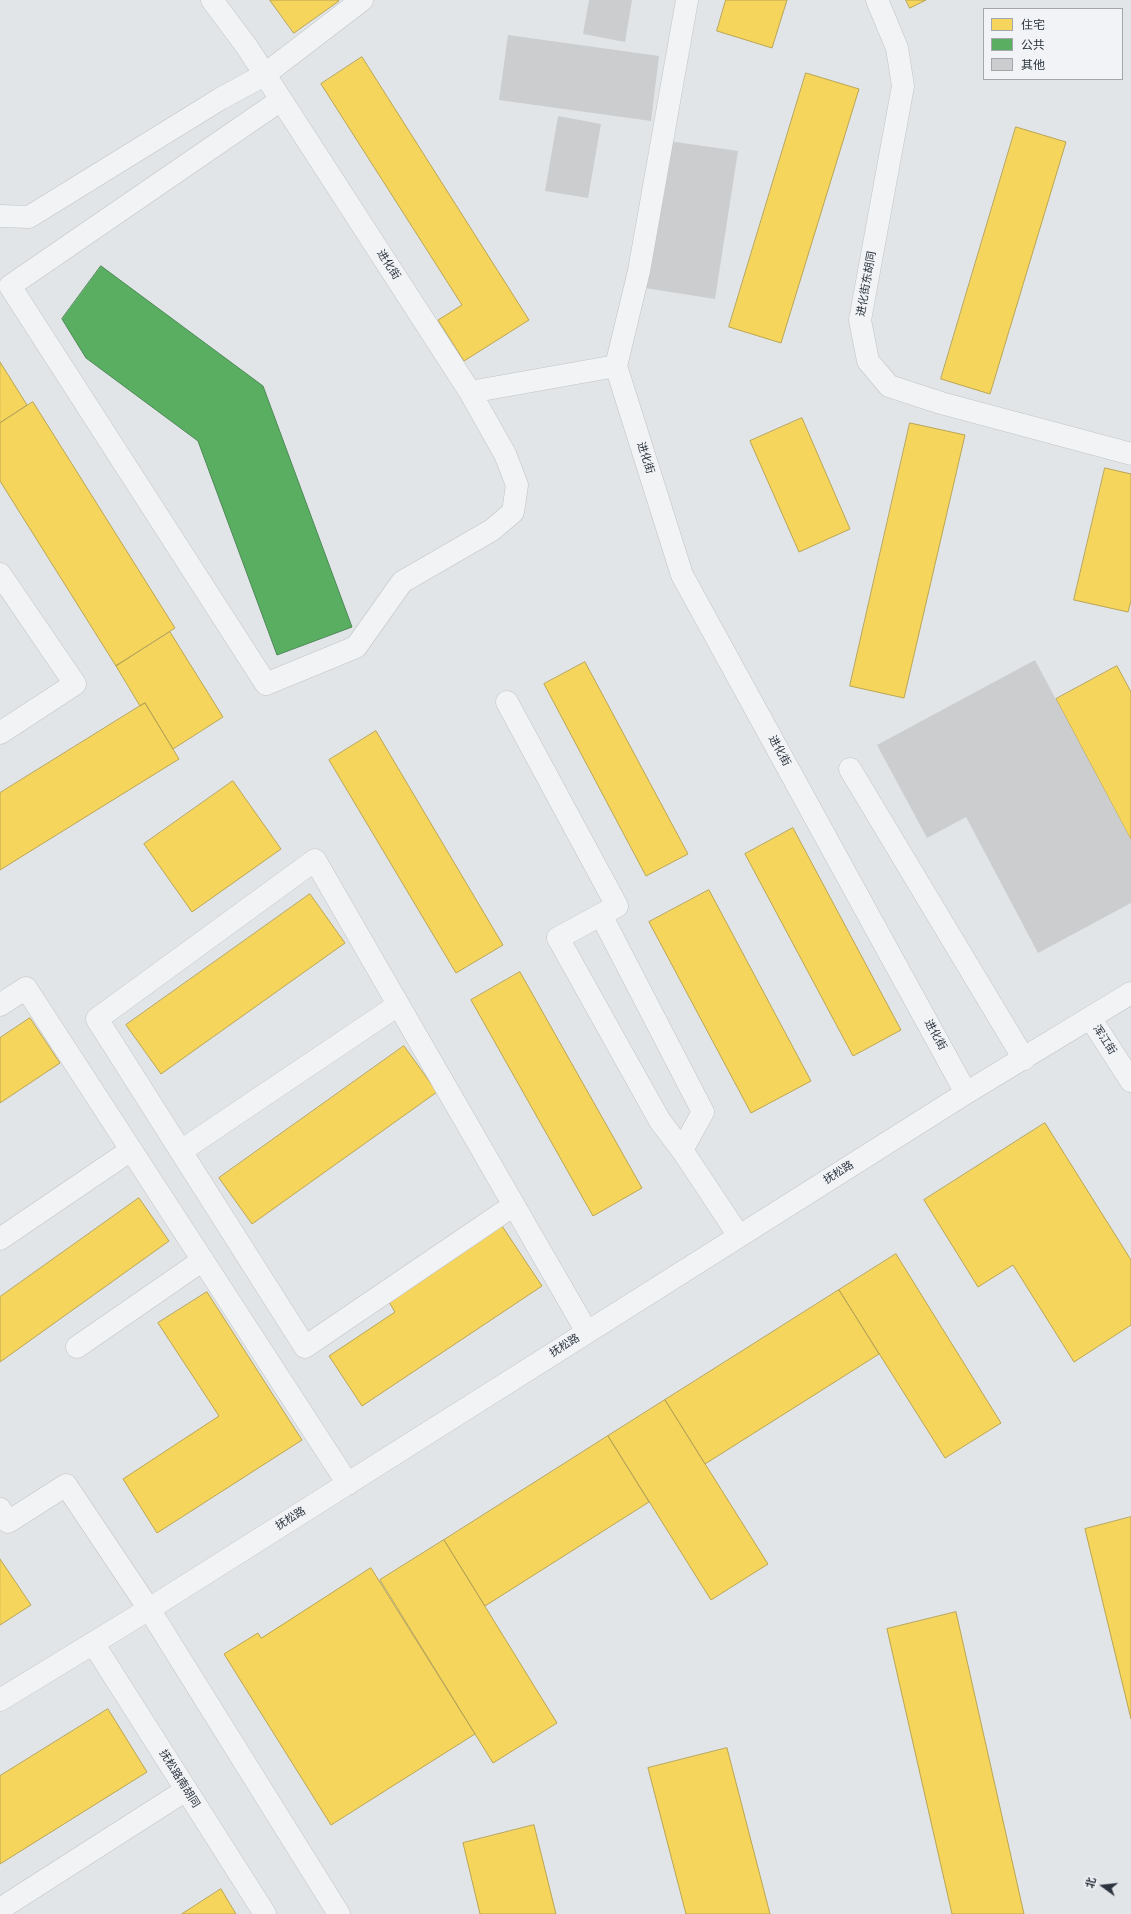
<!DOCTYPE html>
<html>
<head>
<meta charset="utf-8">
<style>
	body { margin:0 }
	#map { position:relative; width:1131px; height:1914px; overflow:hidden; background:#e2e5e7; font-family:"Sofia Sans Condensed","Noto Sans SC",sans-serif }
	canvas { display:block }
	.legend { position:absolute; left:983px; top:8px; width:140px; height:72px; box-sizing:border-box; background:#f1f3f6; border:1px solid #a2a7ac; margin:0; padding:5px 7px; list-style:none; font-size:12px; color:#2b343e }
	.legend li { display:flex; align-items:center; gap:8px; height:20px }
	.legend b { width:20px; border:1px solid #a2a7ac }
	.north { position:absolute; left:1083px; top:1866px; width:40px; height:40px; -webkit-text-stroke:3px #f1f3f6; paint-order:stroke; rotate:285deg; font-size:11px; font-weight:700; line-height:16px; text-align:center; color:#2b343e }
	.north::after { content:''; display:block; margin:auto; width:14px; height:18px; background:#2b343e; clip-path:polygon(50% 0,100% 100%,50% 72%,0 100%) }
</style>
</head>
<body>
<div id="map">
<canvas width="1131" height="1914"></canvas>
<ul class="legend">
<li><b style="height:11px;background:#f6d55c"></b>住宅</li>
<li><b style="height:11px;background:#5aae61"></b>公共</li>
<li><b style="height:11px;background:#cbcdcf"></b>其他</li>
</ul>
<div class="north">北</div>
</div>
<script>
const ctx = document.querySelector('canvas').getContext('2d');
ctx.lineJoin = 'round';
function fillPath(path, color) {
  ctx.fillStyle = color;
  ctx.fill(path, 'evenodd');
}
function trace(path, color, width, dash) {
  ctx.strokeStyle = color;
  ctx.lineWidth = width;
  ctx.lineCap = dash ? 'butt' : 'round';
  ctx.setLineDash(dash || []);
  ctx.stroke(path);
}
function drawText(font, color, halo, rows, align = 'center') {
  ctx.font = font + ' "Sofia Sans Condensed","Noto Sans SC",sans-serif';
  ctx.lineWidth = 4;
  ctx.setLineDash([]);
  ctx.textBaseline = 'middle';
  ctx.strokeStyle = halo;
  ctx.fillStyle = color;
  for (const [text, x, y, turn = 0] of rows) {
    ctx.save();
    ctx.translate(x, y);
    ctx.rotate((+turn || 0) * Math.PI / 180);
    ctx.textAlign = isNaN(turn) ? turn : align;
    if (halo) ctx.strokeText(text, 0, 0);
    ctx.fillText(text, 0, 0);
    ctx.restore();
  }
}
const homes = new Path2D(`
	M270,0H338L339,1L294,33Z
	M726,0H787L772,48L717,31Z
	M906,0H926L910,8Z
	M362,57L529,320L464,361L438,320L462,305L321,84Z
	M806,73L859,89L781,343L729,327Z
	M1016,127L1066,142L990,394L941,379Z
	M0,362L27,405L0,423Z
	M33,402L175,628L116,666L0,481V423Z
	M802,418L850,529L799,552L750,441Z
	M910,423L965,435L904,698L850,686Z
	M1105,468L1131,474V601L1128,612L1074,600Z
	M170,632L223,717L173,749L145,703L140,706L116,666Z
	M585,662L688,854L646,876L544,684Z
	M1117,666L1131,692V840L1056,699Z
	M145,703L179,759L0,870V793Z
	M376,731L503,945L456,973L329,760Z
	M233,781L281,849L192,912L144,844Z
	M793,828L901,1030L853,1056L745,854Z
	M709,890L811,1081L751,1113L649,922Z
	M310,894L345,943L161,1074L126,1025Z
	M520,972L642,1188L593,1216L471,1000Z
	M30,1018L60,1063L0,1103V1038Z
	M404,1046L437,1092L252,1224L219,1178Z
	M1045,1123L1131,1260V1325L1074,1362L1013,1265L978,1287L924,1200Z
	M139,1198L169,1241L0,1362V1297Z
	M502,1226L542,1286L362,1406L329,1356L395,1312L389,1302Z
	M896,1254L1001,1423L945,1458L839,1290Z
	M839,1290L879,1354L705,1464L665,1400Z
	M207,1292L302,1440L157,1533L123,1479L219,1416L158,1323Z
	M665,1400L768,1564L711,1600L608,1436Z
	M608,1436L649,1502L485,1606L444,1540Z
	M1131,1517V1719L1085,1529Z
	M444,1540L557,1723L493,1763L380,1580Z
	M0,1559L31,1605L0,1625Z
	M371,1568L475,1734L331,1825L224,1654L258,1633L261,1638Z
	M956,1612L1024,1914H952L887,1629Z
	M108,1709L147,1772L0,1864V1776Z
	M727,1748L770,1914H686L648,1768Z
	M534,1825L556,1914H480L463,1843Z
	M221,1889L236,1914H182Z`);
const public = new Path2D(`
	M101,266L263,386L352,627L277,655L198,441L86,358L62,319Z`);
const building = new Path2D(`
	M589,0H632L625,42L583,34Z
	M508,35L659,56L651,121L499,100Z
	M558,116L601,124L588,198L545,191Z
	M669,141L738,151L715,299L645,288Z
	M1035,660L1131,840V903L1038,953L966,817L927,838L877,745Z`);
const minor = new Path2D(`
	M212,0L247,47L470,392L616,366L682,575L966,1093
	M877,0L897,48L903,86L860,320L868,361L889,386L941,403L1131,454
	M281,100L10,286L266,684L356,647L402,582L492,530L513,512L517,485L505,454L470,392
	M0,216L29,217L220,99L264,75L362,0
	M616,366L639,271L687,0
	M0,574L75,684L0,733
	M507,702L617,906L558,938L660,1121L682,1150L739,1236
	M850,769L1024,1059
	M601,915L703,1112L682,1150
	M0,1005L26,988L348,1484
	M1091,1019L1131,1081
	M181,1151L398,1005
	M514,1205L305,1347L97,1019L315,860C406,1018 497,1175 587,1332
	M0,1239L131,1150
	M77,1347L203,1260
	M0,1509L8,1522L66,1485L149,1609L339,1914
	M93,1643L265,1914
	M0,1700L149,1609L966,1093L1131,993
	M0,1909L186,1790`);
const streetNames = [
	["进化街",388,265,57],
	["进化街东胡同",867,284,-80],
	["进化街",645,458,72],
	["进化街",779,751,61],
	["进化街",935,1035,61],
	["浑江街",1104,1040,57],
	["抚松路",839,1173,-32],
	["抚松路",565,1346,-32],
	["抚松路",291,1519,-32],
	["抚松路南胡同",179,1779,58]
];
fillPath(homes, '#f6d55c');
trace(homes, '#b9a553', 1);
fillPath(public, '#5aae61');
trace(public, '#4c8956', 1);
fillPath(building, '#cbcdcf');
trace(minor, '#c1c3c5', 23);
trace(minor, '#f2f3f4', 22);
drawText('11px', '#2b343e', '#f1f3f6', streetNames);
</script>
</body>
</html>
